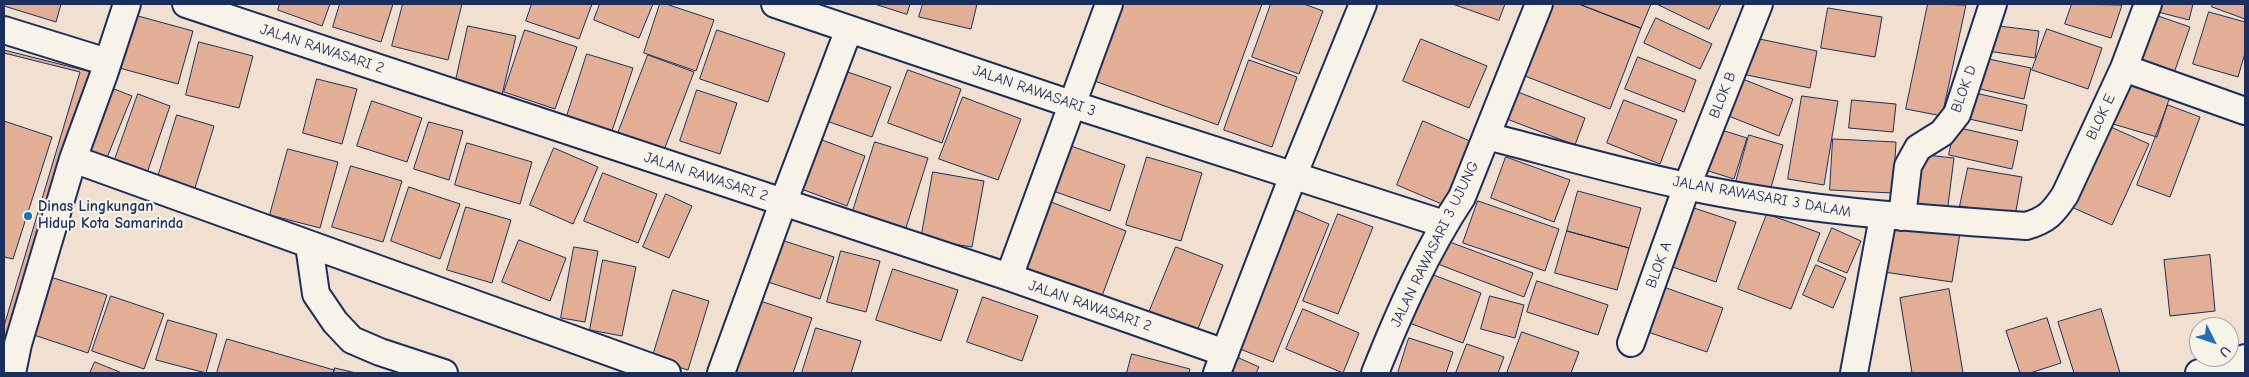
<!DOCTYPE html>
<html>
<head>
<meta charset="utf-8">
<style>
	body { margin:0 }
	#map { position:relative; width:2249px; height:377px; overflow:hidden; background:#f1dfcf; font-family:"Comic Neue",sans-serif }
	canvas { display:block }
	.frame { position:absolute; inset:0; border:5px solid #1b2f5e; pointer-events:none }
	.north { position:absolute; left:2189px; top:317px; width:50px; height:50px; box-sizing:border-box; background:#f7f3e8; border:1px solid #9fa5b1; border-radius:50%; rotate:131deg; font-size:14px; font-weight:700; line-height:20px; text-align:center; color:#1b2f5e }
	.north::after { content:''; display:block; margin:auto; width:18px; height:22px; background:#1f6fb2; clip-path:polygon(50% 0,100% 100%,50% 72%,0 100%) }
</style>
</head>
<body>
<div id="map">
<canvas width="2249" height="377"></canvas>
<div class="frame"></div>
<div class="north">U</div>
</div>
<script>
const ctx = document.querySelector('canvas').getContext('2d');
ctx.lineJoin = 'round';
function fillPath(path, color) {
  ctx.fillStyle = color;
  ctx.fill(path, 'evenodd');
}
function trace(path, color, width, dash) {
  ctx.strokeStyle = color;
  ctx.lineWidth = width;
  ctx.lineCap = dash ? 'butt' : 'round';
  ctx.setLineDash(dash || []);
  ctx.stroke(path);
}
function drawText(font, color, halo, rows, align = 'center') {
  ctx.font = font + ' "Comic Neue",sans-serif';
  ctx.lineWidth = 4.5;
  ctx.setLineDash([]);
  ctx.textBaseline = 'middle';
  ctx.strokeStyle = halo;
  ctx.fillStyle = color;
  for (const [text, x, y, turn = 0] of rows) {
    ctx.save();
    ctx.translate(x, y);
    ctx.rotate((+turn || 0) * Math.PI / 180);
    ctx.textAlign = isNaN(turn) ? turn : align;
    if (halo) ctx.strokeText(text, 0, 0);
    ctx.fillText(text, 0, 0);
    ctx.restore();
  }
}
const building = new Path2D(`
	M4,4H61L56,22L4,6Z
	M280,4H330L322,26L278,10Z
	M340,4H393L381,42L333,27Z
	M403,4H462L448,60L392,46Z
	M532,4H592L579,39L526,21Z
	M600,4H653L639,38L594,20Z
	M660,4H666L714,20L696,71L644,53Z
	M875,4H910L907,14Z
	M923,4H977L971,29L919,17Z
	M1116,4H1262L1218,125L1089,79Z
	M1271,4H1304L1323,11L1299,74L1252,57Z
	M1453,4H1505L1499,20Z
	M1554,4H1579L1641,28L1610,109L1525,76Z
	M1579,4H1651L1641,28Z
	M1657,4H1721L1709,29Z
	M1928,4L1966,5L1942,116L1906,109Z
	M2072,4L2122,5L2111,38L2065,24Z
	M2160,4H2193L2189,20L2158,12Z
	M2213,4H2245V19L2212,7Z
	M1828,8L1882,17L1875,57L1821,48Z
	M2209,12L2245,22V53L2238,77L2193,64Z
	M127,13L193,31L178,84L112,66Z
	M2155,15L2190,27L2173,76L2137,64Z
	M1656,18L1712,44L1700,69L1644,43Z
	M1991,25L2039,31L2035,58L1987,51Z
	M468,26L516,36L501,99L454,89Z
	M2047,29L2102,48L2088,89L2032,70Z
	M525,30L577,47L555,109L504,92Z
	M717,30L785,53L768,102L700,79Z
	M1750,37L1817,51L1810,88L1742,74Z
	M1421,39L1487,66L1469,108L1403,81Z
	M199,42L253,56L239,108L186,95Z
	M4,50L103,75L4,357Z
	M4,53L80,72L4,326Z
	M587,54L633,68L612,131L567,116Z
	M648,55L694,72L661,158L615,141Z
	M1638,57L1696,80L1684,112L1625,89Z
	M1984,58L2031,68L2024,99L1976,88Z
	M1249,60L1297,77L1272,147L1224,130Z
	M839,69L891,87L872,137L821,119Z
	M908,70L961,89L942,143L888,123Z
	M1740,78L1793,99L1779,136L1726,115Z
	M317,79L357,89L342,144L303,133Z
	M2126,79L2171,93L2157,137L2113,124Z
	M109,87L132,96L104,165L81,155Z
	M1510,89L1585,118L1575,145L1499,116Z
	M697,90L737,103L720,154L680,141Z
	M1971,92L2027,105L2022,131L1965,118Z
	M138,94L170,106L146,176L113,165Z
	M1802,96L1838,101L1824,185L1788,179Z
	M963,97L1021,119L998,180L939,159Z
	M1624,100L1677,120L1660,164L1607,143Z
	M1852,100L1896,104L1893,132L1849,128Z
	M372,101L422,118L407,162L357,146Z
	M2168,105L2200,117L2170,197L2137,185Z
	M177,115L214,126L195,188L158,177Z
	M4,121L52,137L13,259L4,257Z
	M1423,121L1470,141L1444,205L1397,185Z
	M429,122L463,131L449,180L414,169Z
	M2104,124L2149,144L2112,225L2067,205Z
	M1955,127L2018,141L2012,169L1949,155Z
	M1715,128L1747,138L1734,179L1702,169Z
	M1749,135L1783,145L1770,191L1736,182Z
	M814,137L865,156L847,206L796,187Z
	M1833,139L1896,142L1893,193L1830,190Z
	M875,142L928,158L904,234L851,217Z
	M467,143L532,162L520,204L455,185Z
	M1071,146L1125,165L1110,211L1056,192Z
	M554,148L598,167L573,224L530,205Z
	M288,149L338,162L320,228L270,215Z
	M1916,154L1954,158L1947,213L1909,209Z
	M1147,157L1202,173L1181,241L1126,225Z
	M1506,157L1570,180L1554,222L1491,198Z
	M351,166L402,181L383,242L332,227Z
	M1968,168L2022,177L2015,216L1960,206Z
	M933,172L984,181L972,247L921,239Z
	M603,173L657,194L638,243L584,221Z
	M409,187L460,204L440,259L391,241Z
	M1578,191L1641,208L1629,248L1567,231Z
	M666,194L692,206L669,258L643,247Z
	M1478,201L1559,229L1545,271L1463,243Z
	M1051,202L1126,231L1102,296L1026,268Z
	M1685,205L1736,222L1716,282L1664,264Z
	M466,207L511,220L492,283L447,270Z
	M1291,208L1329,224L1273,362L1235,347Z
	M1338,214L1373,227L1338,314L1303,301Z
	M1767,214L1820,233L1791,309L1738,289Z
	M1891,224L1960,233L1952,282L1884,272Z
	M1832,228L1861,241L1847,273L1818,261Z
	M1567,231L1629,248L1617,290L1555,273Z
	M1439,238L1533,273L1524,297L1430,261Z
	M778,239L834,257L820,299L765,281Z
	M519,240L566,258L550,301L502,282Z
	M574,247L598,251L585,322L561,318Z
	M1176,247L1223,265L1196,334L1148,315Z
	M841,251L880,261L866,312L827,302Z
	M2210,255L2215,311L2170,316L2164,260Z
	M603,260L636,267L622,336L590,330Z
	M1816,265L1846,278L1833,308L1803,295Z
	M893,269L958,290L941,341L876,320Z
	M1423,271L1481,293L1463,343L1404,321Z
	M44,275L107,295L88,353L25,332Z
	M1537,281L1608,305L1598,335L1527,312Z
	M1655,284L1723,308L1707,352L1639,329Z
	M1949,289L1963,373H1912L1900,298Z
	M673,290L709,301L688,370L652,359Z
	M111,296L164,314L144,369L92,351Z
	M1490,296L1524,305L1515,338L1481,329Z
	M983,297L1038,316L1022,361L967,342Z
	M754,299L812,318L793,373H739L729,370Z
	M1303,309L1359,333L1343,373L1286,349Z
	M2101,309L2120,373H2074L2058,322Z
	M2047,318L2061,363L2030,373H2020L2006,331Z
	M168,320L217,334L206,373L156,360Z
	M816,328L861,341L851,373H802Z
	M1522,332L1579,352L1571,373H1507Z
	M1409,338L1453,352L1446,373H1398Z
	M227,339L334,370L333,373H217Z
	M1467,344L1504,357L1498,373H1456Z
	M1132,354L1190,369L1189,373H1127Z
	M1230,354L1259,367L1256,373H1221Z
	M95,362L122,373H90Z
	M335,368L356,373H334Z`);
const minor = new Path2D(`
	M186,4L1009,277L1225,353
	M775,4L1071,104L1444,224
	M4,30L107,62
	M2124,68L2245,111
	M1487,136C1553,153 1619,172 1686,186C1798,210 1912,218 2026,226C2047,220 2053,213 2065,195L2124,68L2148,4
	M73,159L667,373
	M1902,217L1908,166L1918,148L1942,133L1957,114L1993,4
	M309,245L316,294L335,322L352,340L380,352L444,373
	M1009,277L1109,4
	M1631,343L1687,186L1759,4
	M12,373L18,344L73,159L104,74L127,4
	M721,373L783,203L849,29
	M1217,373L1293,176L1363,4
	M1375,373C1399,313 1426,251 1462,197L1539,4
	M1854,373L1883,217
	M2199,373L2245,358`);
const markers = [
	[28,216,5,"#1f6fb2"]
];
const streetNames = [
	["JALAN RAWASARI 2",322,49,18],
	["BLOK D",1964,89,-70],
	["JALAN RAWASARI 3",1034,91,19],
	["BLOK B",1723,95,-68],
	["BLOK E",2101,117,-65],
	["JALAN RAWASARI 2",706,177,18],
	["JALAN RAWASARI 3 DALAM",1762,197,10],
	["JALAN RAWASARI 3 UJUNG",1435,244,-64],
	["BLOK A",1659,265,-70],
	["JALAN RAWASARI 2",1090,306,19]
];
const poiNames = [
	["Dinas Lingkungan",38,207],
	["Hidup Kota Samarinda",38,224]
];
fillPath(building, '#e2af96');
trace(building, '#1b2f5e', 1);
trace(minor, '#1b2f5e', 30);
trace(minor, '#f7f3e8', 26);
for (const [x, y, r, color] of markers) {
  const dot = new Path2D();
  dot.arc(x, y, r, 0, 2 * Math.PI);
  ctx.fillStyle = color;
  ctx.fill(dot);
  trace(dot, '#f7f3e8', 2);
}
drawText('15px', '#1b2f5e', '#f7f3e8', streetNames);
drawText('bold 15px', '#1b2f5e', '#f7f3e8', poiNames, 'left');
</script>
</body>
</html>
